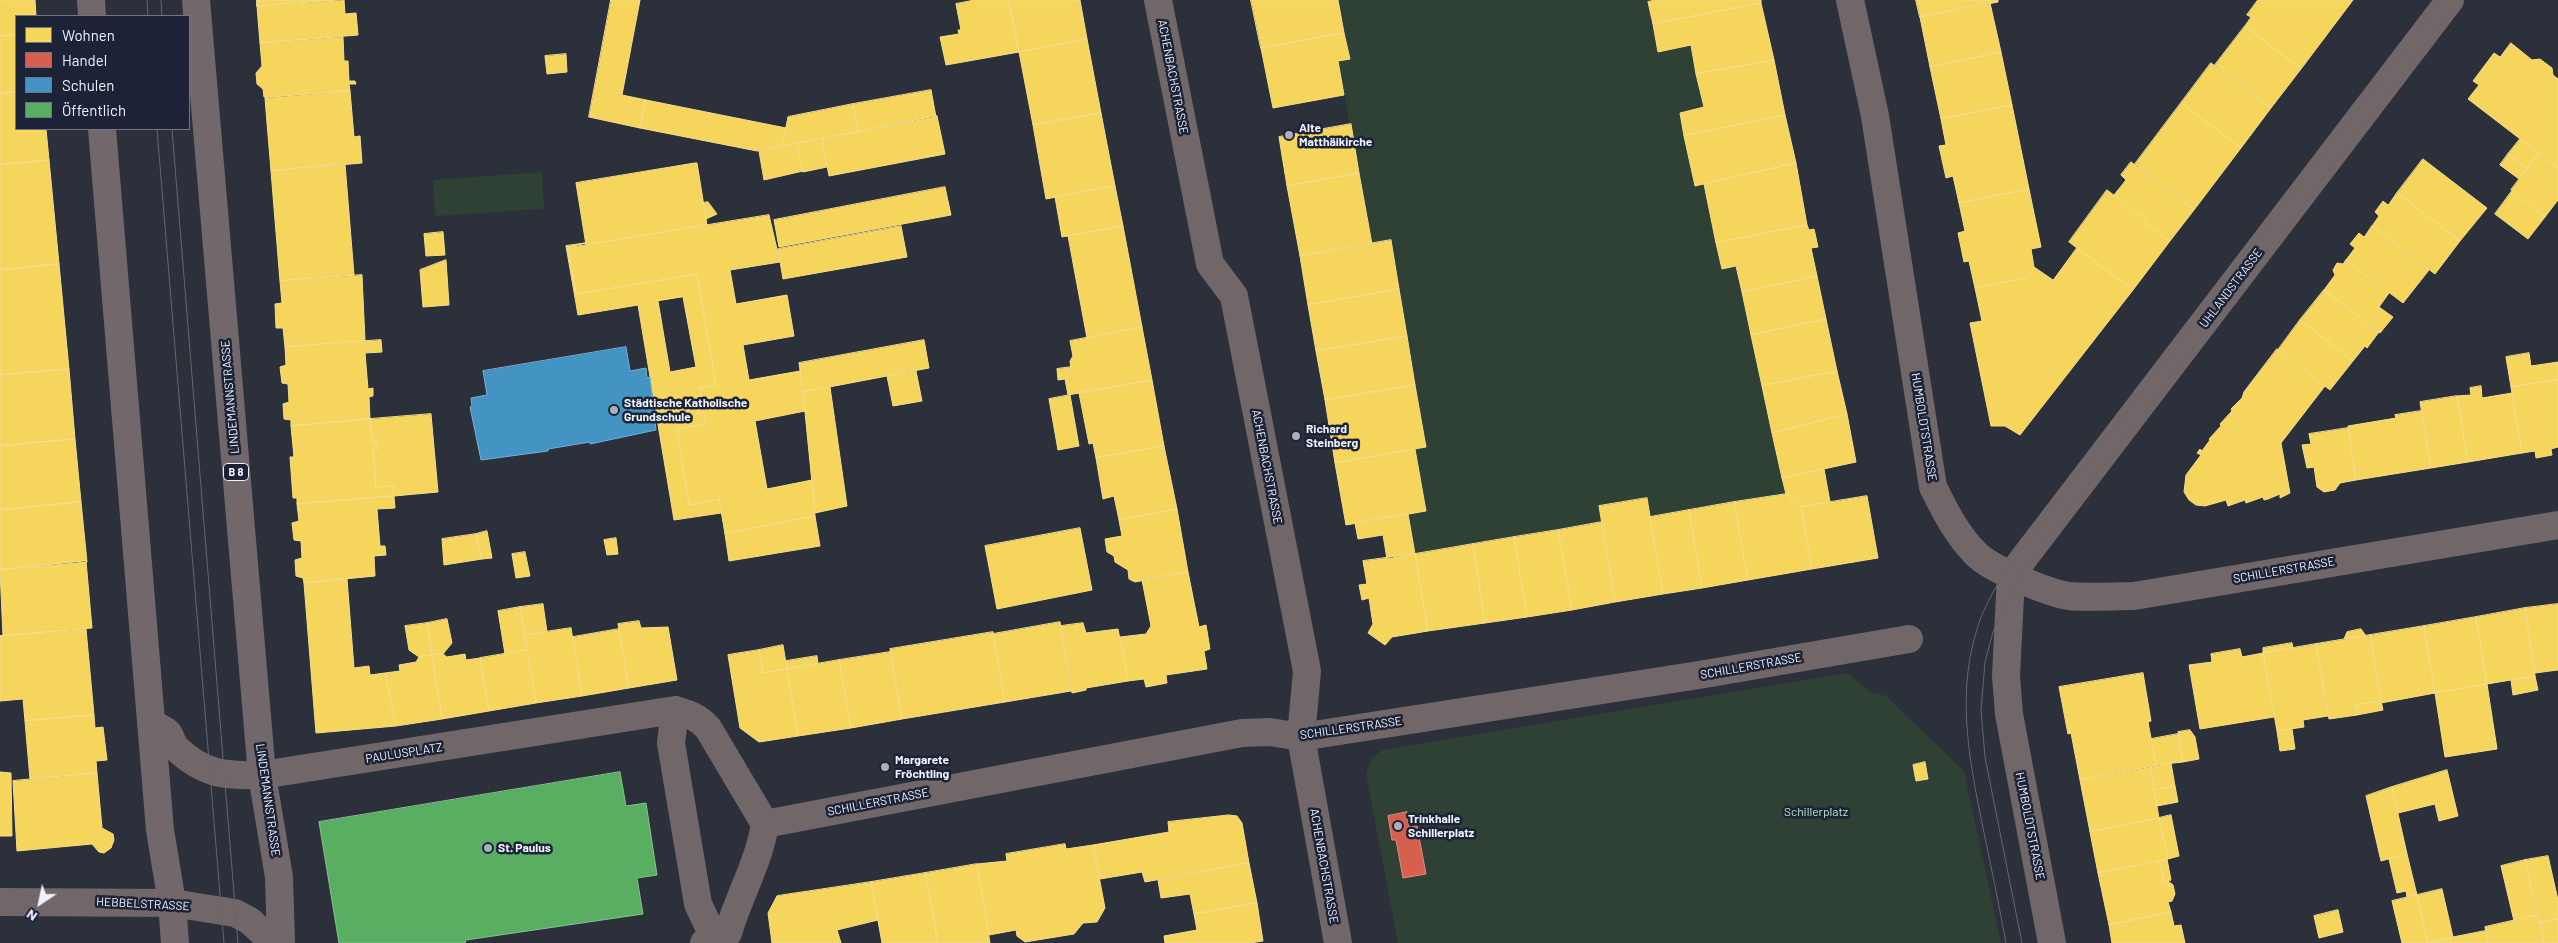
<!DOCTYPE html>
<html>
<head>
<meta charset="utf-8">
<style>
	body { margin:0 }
	#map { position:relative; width:2558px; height:943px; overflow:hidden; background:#2b303b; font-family:Barlow,sans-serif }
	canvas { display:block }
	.legend { position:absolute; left:15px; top:15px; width:175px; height:115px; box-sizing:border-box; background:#1c2336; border:1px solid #707686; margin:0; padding:6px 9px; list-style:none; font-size:15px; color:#eff3ff }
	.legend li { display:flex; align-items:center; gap:10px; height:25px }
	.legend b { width:25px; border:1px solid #707686 }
	.north { position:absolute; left:15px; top:878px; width:50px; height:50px; -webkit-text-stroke:4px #1c2336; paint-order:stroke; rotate:214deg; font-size:14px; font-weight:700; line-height:20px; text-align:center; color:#eff3ff }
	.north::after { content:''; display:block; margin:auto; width:18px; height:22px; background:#eff3ff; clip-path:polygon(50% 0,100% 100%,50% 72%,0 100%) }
</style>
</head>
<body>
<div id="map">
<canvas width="2558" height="943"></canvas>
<ul class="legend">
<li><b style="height:14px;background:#f6d55c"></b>Wohnen</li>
<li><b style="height:14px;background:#d6604d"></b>Handel</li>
<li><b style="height:14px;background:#4393c3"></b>Schulen</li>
<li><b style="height:14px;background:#5aae61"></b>Öffentlich</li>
</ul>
<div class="north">N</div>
</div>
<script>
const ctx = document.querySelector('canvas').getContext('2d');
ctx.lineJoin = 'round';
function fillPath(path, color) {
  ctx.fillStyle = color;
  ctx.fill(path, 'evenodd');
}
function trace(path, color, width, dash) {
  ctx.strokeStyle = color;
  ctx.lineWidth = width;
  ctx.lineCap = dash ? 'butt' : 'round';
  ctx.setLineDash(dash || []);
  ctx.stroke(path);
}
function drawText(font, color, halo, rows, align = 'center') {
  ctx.font = font + ' Barlow,sans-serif';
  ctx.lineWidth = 5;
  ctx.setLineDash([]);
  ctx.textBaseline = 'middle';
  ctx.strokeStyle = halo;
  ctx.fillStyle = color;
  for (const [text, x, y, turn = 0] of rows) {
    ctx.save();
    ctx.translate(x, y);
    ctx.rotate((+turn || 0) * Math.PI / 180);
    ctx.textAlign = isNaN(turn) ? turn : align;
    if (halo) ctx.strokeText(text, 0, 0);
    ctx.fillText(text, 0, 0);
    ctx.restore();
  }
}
const green = new Path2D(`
	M1338,0H1655L1648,2L1658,52L1691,45L1704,107L1680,113L1694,186L1704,184L1722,269L1736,266L1786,494L1650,517L1646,498L1599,506L1602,522L1415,554L1408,514L1426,511L1415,449L1426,447L1391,241L1372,244L1338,61L1349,58Z
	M542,172L544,209L435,216L433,180Z
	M1847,673L1872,693L1886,696L1964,771L2001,943H1398L1366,774L1371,759L1382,750Z`);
const homes = new Path2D(`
	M0,0H35L36,16H16V35L0,36Z
	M257,0H335L257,6Z
	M344,0L345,14L356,13L358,35L260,43L257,6Z
	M611,0H640L622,95L646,100L640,128L589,117Z
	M975,0H1009L1019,52L946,65L940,37L959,34L958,30H961L956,4Z
	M1009,0H1080L1087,39L1019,52Z
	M1251,0H1338L1344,33L1261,48Z
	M1655,0H1761V3L1653,24L1648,2Z
	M1916,0H1998V2L1920,17Z
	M2258,0H2353L2301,69L2245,26L2251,17L2247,15Z
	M1761,3L1774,60L1696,74L1691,45L1658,52L1653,24Z
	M1990,3L2001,52L1930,67L1920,17Z
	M2245,26L2301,69L2271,108L2215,65Z
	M1344,33L1350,59L1338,61L1344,95L1273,108L1261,48Z
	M16,35V92L0,94V36Z
	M343,37L344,61H348L349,81H355L356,84H349L350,91L264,97L263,89L257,84L256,73L262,66L260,43Z
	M1087,39L1101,113L1033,125L1019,52Z
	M2511,43L2532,60L2540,59L2552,68L2553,75L2558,79V168L2468,99L2479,85L2473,81L2494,53L2500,57Z
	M2001,52L2012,105L1941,119L1930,67Z
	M566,54L567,72L547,74L545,56Z
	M1774,60L1785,115L1684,136L1680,113L1704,107L1696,74Z
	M2211,63L2271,108L2241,148L2181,103Z
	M931,90L936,117L858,132L853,104Z
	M350,91L354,137L360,136L362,163L271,171L265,98Z
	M16,92V129H46L49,160L0,165V94Z
	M646,100L786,128L782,146L757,151L640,128Z
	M2181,103L2241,148L2194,210L2135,164Z
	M853,104L858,132L782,146L788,117Z
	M2012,105L2029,189L1959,203L1953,176L1946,178L1939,146L1946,145L1941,119Z
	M1101,113L1115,186L1046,199L1033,125Z
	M1785,115L1796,163L1695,186L1684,136Z
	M937,116L945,154L829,176L822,139Z
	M1351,124L1359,173L1287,186L1279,137Z
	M822,139L827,167L803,172L797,143Z
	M2520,139L2539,153L2527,169L2508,154Z
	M797,143L803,171L764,180L759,151Z
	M2539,153L2558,168V200L2545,217L2511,190Z
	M2508,154L2527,169L2519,179L2500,165Z
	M2423,159L2487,208L2460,241L2397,193Z
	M49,160L59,264L0,270V165Z
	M2131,162L2194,210L2170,241L2145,223L2147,220L2114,195L2126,180L2121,175Z
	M695,163H697L707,225L586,245L576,183Z
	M1796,163L1807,225L1716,243L1704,184Z
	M345,164L354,275L280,281L271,171Z
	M1359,173L1372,244L1300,256L1287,186Z
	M1115,186L1123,226L1062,237L1055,197Z
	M945,187L951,215L779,247L774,220Z
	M2029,189L2041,247L2031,249L2034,267L2028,277L1975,288L1969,261L1964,262L1958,233L1965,231L1959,203Z
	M2107,190L2147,220L2145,223L2170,241L2133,290L2069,242Z
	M2512,191L2545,217L2528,239L2495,214Z
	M2397,193L2460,241L2435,274L2372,226L2379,216L2375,212L2383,201L2388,205Z
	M708,202L717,214L706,219L703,203Z
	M769,215L780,262L730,270L736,304L787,295L794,336L743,345L749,380L800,371L805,411L755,421L767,489L812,480L815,516L725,534L719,499L689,505L677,429L706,424L704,412L697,414L695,403L702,402L700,388L716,385L697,274L576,294L568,248Z
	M1807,225L1809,230L1814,229L1818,247L1811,248L1817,276L1742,292L1736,266L1722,269L1716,243Z
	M901,226L907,257L783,279L778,249Z
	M1123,226L1142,327L1087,338L1068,236Z
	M2372,226L2429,270L2403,303L2346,260L2355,248L2350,244L2359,233L2364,237Z
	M443,232L445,255L426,256L424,234Z
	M1391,240L1399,289L1308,305L1300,256Z
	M585,243L568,248L576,294L697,274L716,385L700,388L702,402L695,403L697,414L704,412L706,424L677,429L689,505L719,499L721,513L674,520L638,305L578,315L566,246ZM683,297L696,367L670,372L658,301Z
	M2077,248L2133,290L2020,435L2005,426H1991L1970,323L1982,321L1975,288L2028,277L2034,267L2053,280Z
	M446,260L449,305L423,307L420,270Z
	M2346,260L2389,293L2379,307L2393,317L2380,333L2324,290L2335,275L2333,270L2337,263L2343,264Z
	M59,264L69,369L0,375V270Z
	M362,275L365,341L285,347L283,328H276L275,304L282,303L280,281Z
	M1817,276L1826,319L1751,335L1742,292Z
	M1399,289L1407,336L1316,351L1308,305Z
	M2324,290L2379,332L2367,348L2365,346L2353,361L2300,320Z
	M1826,319L1837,371L1762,386L1751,335Z
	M2300,320L2353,361L2330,390L2278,350Z
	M1142,327L1152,380L1068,395L1065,379L1071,369L1070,361L1073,356L1070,341Z
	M1407,336L1415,385L1325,400L1316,351Z
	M381,340L382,352L365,353L368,389L373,388V396L369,397L370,419L291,426V420L284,419L283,404L289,402L288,384L282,383L280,367L286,365L285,347Z
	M924,340L929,368L803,392L799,363Z
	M2277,349L2325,386L2281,443L2290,493L2280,498V494L2268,499L2264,500L2263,497L2246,503L2245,500L2228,506L2226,500L2205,506L2196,505L2189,500L2184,492L2186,475L2201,455L2197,453L2200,449L2202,451L2210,440L2209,439L2221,426L2220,424L2232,411L2231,409L2242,398L2244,392Z
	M2529,353L2531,366L2558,362V380L2511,387L2506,357Z
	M1071,367L1065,379L1058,380L1057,369Z
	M69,369L75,439L0,446V375Z
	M916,371L922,401L893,406L887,376Z
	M1837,371L1847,414L1772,433L1762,386Z
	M1152,380L1164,446L1096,458L1093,443L1089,444L1079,393Z
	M2558,380V447L2551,449L2552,455L2536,458L2535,451L2522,453L2511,387Z
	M1415,385L1426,447L1335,463L1325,400Z
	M2481,386L2482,398L2512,393L2522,453L2468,462L2457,396L2471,395L2470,388Z
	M830,387L847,506L815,513L803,392Z
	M1070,395L1079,446L1058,450L1049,399Z
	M2457,396L2468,462L2431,468L2420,402Z
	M2421,411L2431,468L2356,480L2348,426L2396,418L2395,415Z
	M431,414L438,492L394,496L393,486L376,487L373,450L378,449L377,443H373L370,419Z
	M1847,414L1856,462L1782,478L1772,433Z
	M370,419L373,443H377L378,449L373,450L376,487L393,486L394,496L297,504V498H293L290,457H294L291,426Z
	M2348,428L2356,480L2340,483L2335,490L2324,492L2317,487L2314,467L2307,468L2302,445L2311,444L2309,434Z
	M75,439L81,502L0,510V446Z
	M1164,446L1177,509L1119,520L1114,496L1103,499L1096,458Z
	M1415,449L1426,511L1346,525L1335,463Z
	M1824,469L1830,502L1801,507L1786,494L1782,478Z
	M1786,494L1801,507L1812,569L1748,580L1734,502Z
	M394,496L395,508L377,509L380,546H385L386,555L374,556L375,576L304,583L303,578L296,576L295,560L302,558L301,541L294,540L292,523L299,521L297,504Z
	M1867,496L1878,558L1812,569L1801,507Z
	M1647,498L1663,594L1615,602L1599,506Z
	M81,502L87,562L0,570V510Z
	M1734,502L1748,580L1702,588L1689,510Z
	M1177,509L1188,572L1135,582L1129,579L1128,570L1115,562L1114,556L1107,552L1105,539L1122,536L1119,520Z
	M1689,510L1702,588L1663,594L1650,517Z
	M1408,514L1415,554L1387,559L1383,535L1358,539L1355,523Z
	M815,516L820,546L729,561L725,534Z
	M1602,522L1615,602L1572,610L1558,530Z
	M1080,528L1092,590L997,609L985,546Z
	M1558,530L1572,610L1527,617L1514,537Z
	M487,531L492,558L482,559L476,534Z
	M476,534L482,559L444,565L442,539Z
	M1514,537L1527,617L1485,623L1473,544Z
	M616,538L618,554L607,555L604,540Z
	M1473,544L1485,623L1428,631L1415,554Z
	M525,552L530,576L516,578L512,554Z
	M1415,554L1428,631L1392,637L1385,645L1368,633L1373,624L1369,598L1362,600L1359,585L1367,584L1363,561Z
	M86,561L92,628L3,636L0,570Z
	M1188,572L1199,627L1206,625L1210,649L1204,651L1207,669L1166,675L1167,683L1146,687L1144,679L1128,681L1120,637L1146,634L1151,626L1142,580Z
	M347,579L354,668L369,666L370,675L385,673L396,726L316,733L304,583Z
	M543,604L547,632L525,635L520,607Z
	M2558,604V670L2535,673L2525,608Z
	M520,607L527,650L505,654L498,611Z
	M2525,608L2535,676L2487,684L2476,617Z
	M2476,617L2487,684L2435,693L2424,626Z
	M447,619L452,643L443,654L432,655L427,623Z
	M639,621L641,628L668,627L677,680L629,688L618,624Z
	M1060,622L1071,691L1005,702L993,634Z
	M427,623L432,655L419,657L409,650L405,626Z
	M1083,623L1086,633L1118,629L1128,681L1086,688V690L1072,693L1061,626Z
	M2424,626L2435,693L2381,703L2370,635Z
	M571,628L582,696L536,703L525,635Z
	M86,629L94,715L25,721L23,699L0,701V636Z
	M619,629L629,688L582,696L573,637Z
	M2361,629L2366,636L2344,639L2347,632Z
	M993,632L1005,702L902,719L890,649Z
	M2370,635L2381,701L2356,705L2357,715L2329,719L2316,644Z
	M2292,643L2293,648L2263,653V648Z
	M2316,644L2328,716L2303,720L2304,727L2277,731L2263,653Z
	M783,645L787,669L763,673L759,650Z
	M2240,649L2242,657L2263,653L2274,717L2200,729L2189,665L2212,662L2211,654Z
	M527,650L536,703L489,711L480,658Z
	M759,650L763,673L787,669L798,736L759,742L740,728L728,655Z
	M890,652L902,719L851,728L839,660Z
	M443,654L447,657L465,654L466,660L480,658L489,711L442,719L432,655Z
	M432,655L442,719L396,726L385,673L400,671L399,665L416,662L419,657Z
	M817,656L818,664L787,669L786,661Z
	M839,660L851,728L798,736L787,669Z
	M2143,673L2151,721L2148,722L2156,765L2080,780L2071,733L2068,734L2059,687Z
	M2535,676L2538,690L2513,695L2511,680Z
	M2487,684L2497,749L2445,757L2435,693Z
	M2381,701L2383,710L2357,715L2356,705Z
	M94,715L95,728L103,727L107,760L96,761L97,773L30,779L25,721Z
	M2292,729L2295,749L2280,751L2277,731Z
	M2190,730L2195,737L2199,759L2183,762L2178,732Z
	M2178,734L2183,762L2156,765L2151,739Z
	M1925,762L1928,779L1916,781L1913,765Z
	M2171,763L2175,786L2154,790L2150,767Z
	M2150,767L2159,818L2090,832L2080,780Z
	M2447,770L2458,816L2439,821L2435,804L2398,813L2392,787Z
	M0,772L11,773L12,836H0Z
	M97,773L102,828L113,834L114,840L111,848L104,853L99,852L92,844L17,851L13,781Z
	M2175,786L2178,802L2157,806L2154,790Z
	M2392,787L2407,854L2381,861L2366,796Z
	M1229,815L1237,816L1242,823L1249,863L1145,882L1142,872L1100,879L1093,845L1169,832L1168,822Z
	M2171,815L2179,856L2168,859L2159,818Z
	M2159,818L2168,859L2098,873L2090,832Z
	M1065,844L1066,849L1093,845L1105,908L1097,922L1083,923L1074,934L1025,942L1017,936L1016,930L989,935L977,864L1007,861L1006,854Z
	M2407,854L2417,895L2407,897L2406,891L2397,893L2389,859Z
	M2548,856L2558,900V919L2539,923L2525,860Z
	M2167,859L2171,880L2164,882L2159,861Z
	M2525,860L2538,915L2514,921L2501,866Z
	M2159,861L2164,882L2168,881L2173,885L2175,894L2172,901L2168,902L2171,912L2109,925L2098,873Z
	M1249,863L1257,903L1194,914L1190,894L1161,898L1158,880Z
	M977,864L990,943H938L925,873Z
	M925,873L938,943H882L871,882Z
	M871,882L878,920L837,930L841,943H772L768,913L777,896Z
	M2442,889L2453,937L2428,943L2417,895Z
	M2417,895L2428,943H2402L2392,901Z
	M1257,903L1263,941L1250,943H1165L1164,936L1197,930L1194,914Z
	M2338,910L2343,932L2319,938L2314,916Z
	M2171,912L2174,926L2181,925L2185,943H2112L2109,925Z
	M2538,915L2544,943H2488L2485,927Z
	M2558,919V943H2544L2539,923Z
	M2485,931L2488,943H2428L2453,937Z`);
const shops = new Path2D(`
	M1407,812L1409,827L1417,826L1426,874L1403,878L1396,840H1392L1388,816Z`);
const schools = new Path2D(`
	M626,347L630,371L646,368L647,378L650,377L656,430L590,444V442L548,449V451L481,460L470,407L472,406L471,398L487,395L483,371Z`);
const public = new Path2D(`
	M620,772L626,806L646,803L657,875L637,878L643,914L466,940L465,943H339L319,822Z`);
const minor = new Path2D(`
	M1158,0L1210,264L1234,296L1307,671L1301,737L1338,943
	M1850,0L1875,116L1933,487C1945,511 1957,535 1976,554C1991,569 2048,593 2069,596C2090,598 2113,596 2134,596L2558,525
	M2011,575L2450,0
	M2011,575L2006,676L2009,714L2052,943
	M675,710L671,743L698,904L714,938
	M151,723C156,726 164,729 168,733C171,737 172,743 175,747C204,775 225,776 262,775L675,710C689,714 698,717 708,728L765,824C759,862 739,896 728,933L704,943
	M765,824L1242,733L1270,732L1301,737L1699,675L1909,639
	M0,902L172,903L235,913L250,921L274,943`);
const major = new Path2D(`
	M91,0L92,16
	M196,0L262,775L279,877L281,943
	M102,129L160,830L172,903L175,943`);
const tram = new Path2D(`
	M147,0L148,16
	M161,0L162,16
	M157,129L224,943
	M172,129L238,943
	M2006,943C1999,905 1991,866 1983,828C1970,764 1957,700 1975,636C1983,605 2000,579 2019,553L2442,0
	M2022,943L1985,757L1981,711L1985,662L1993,632L2017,581L2035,554L2459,0`);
const markers = [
	[1289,135,5,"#aaafba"],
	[614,410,5,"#aaafba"],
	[1296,436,5,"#aaafba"],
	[885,767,5,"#aaafba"],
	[1398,826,5,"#aaafba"],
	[488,848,5,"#aaafba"]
];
const shields = [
	[236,472,25]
];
const shieldNames = [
	["B 8",236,472]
];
const streetNames = [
	["ACHENBACHSTRASSE",1173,77,79],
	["UHLANDSTRASSE",2231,288,-53],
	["LINDEMANNSTRASSE",230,397,-95],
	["HUMBOLDTSTRASSE",1924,427,81],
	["ACHENBACHSTRASSE",1267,467,79],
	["SCHILLERSTRASSE",2284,570,-10],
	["SCHILLERSTRASSE",1751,666,-10],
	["SCHILLERSTRASSE",1351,728,-8],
	["PAULUSPLATZ",404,753,-9],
	["LINDEMANNSTRASSE",268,800,82],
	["SCHILLERSTRASSE",878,802,-11],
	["HUMBOLDTSTRASSE",2030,826,79],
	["ACHENBACHSTRASSE",1324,866,80],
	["HEBBELSTRASSE",143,904,3]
];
const poiNames = [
	["Alte",1299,128],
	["Matthäikirche",1299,142],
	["Städtische Katholische",624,403],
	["Grundschule",624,417],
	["Richard",1306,429],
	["Steinberg",1306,443],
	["Margarete",895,760],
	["Fröchtling",895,774],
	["Trinkhalle",1408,819],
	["Schillerplatz",1408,833],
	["St. Paulus",498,848]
];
const parkNames = [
	["Schillerplatz",1816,812]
];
fillPath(green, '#2f4034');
fillPath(homes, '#f6d55c');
trace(homes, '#f4de8d', 1);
fillPath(shops, '#d6604d');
trace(shops, '#de8c82', 1);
fillPath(schools, '#4393c3');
trace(schools, '#77b0d5', 1);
fillPath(public, '#5aae61');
trace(public, '#87c390', 1);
trace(minor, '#726768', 28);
trace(major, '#72686b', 28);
trace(tram, '#67666c', 1);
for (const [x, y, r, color] of markers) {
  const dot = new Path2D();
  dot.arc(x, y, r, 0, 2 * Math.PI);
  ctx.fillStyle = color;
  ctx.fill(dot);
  trace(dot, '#1c2336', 2);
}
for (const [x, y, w] of shields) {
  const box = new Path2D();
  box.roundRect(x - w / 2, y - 8.5, w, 17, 4);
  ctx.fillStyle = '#1c2336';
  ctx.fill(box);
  trace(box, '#eff3ff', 1);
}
drawText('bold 11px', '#eff3ff', null, shieldNames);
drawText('12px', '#eff3ff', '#1c2336', streetNames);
drawText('bold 12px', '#eff3ff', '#1c2336', poiNames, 'left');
drawText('12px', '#b8ebc1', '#1c2336', parkNames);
</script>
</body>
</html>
